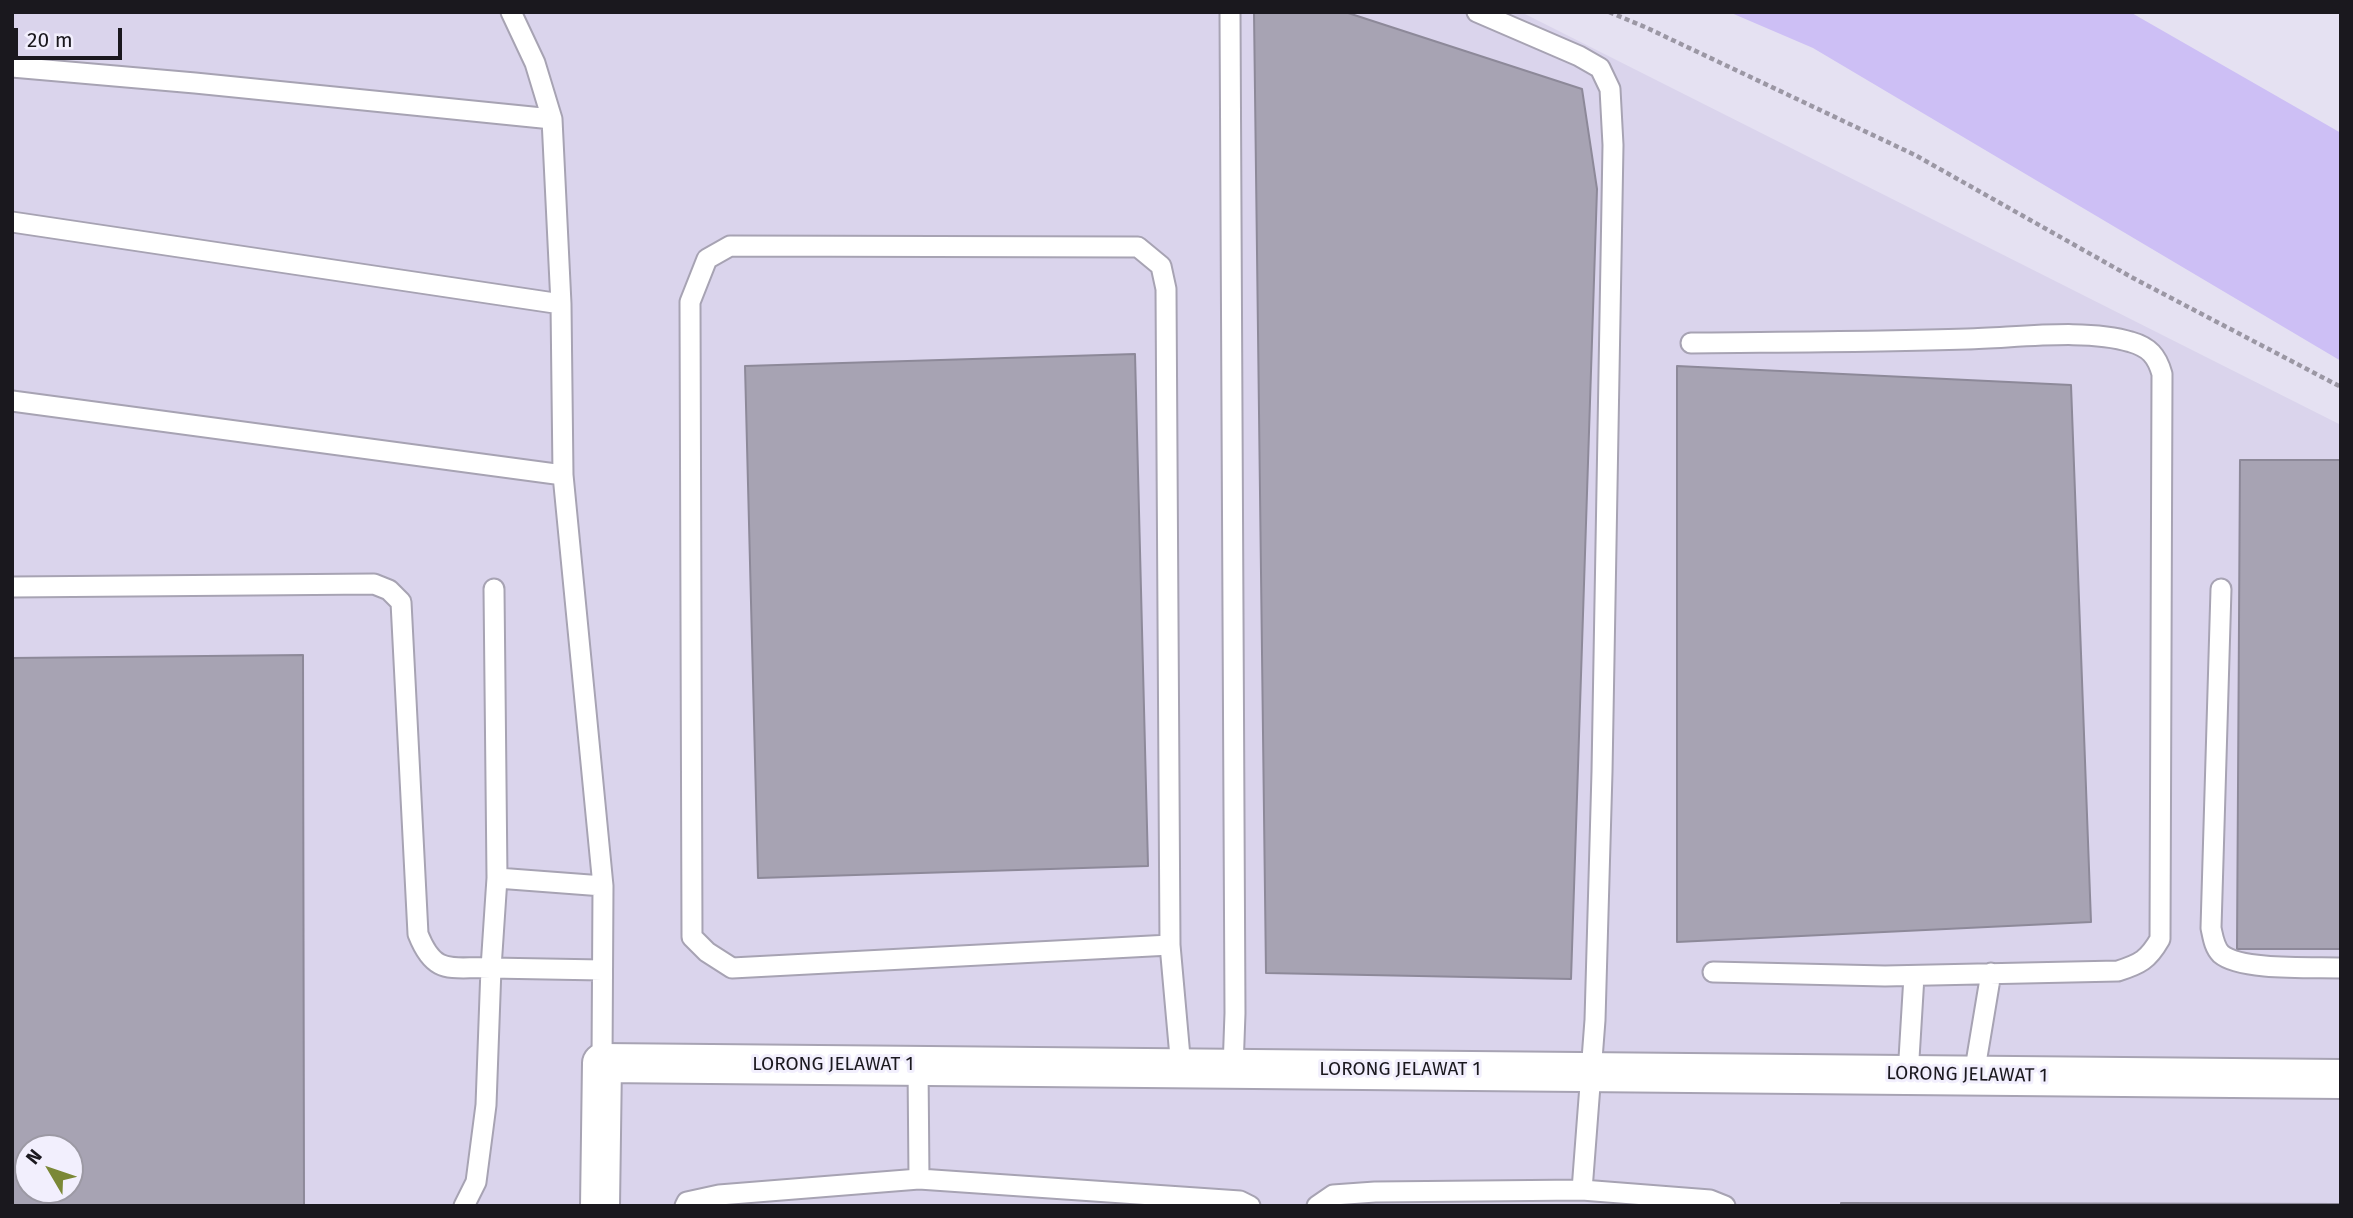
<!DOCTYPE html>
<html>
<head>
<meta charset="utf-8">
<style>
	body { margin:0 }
	#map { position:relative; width:2353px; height:1218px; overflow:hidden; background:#e5e1f2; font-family:"Fira Sans",sans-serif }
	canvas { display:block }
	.frame { position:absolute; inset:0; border:14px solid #1a181e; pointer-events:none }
	.north { position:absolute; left:14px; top:1134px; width:70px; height:70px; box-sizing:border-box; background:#f2effd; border:2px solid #9c99a4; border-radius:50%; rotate:309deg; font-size:19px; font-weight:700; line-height:28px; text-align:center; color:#1a181e }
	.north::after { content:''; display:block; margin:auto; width:24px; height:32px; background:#7b8836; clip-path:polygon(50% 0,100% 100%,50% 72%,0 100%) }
	.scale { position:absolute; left:14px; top:28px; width:108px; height:32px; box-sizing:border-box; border:4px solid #1a181e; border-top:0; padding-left:9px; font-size:21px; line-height:24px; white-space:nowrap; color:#1a181e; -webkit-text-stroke:5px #f2effd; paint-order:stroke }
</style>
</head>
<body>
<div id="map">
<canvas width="2353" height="1218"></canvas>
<div class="frame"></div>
<div class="north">N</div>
<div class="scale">20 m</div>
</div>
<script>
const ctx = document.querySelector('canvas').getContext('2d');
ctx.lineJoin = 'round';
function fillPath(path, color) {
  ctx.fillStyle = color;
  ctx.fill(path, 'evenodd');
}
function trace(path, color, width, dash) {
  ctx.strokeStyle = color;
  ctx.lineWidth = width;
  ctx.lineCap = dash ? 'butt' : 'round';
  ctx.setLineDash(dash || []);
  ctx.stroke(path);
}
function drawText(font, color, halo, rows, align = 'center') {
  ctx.font = font + ' "Fira Sans",sans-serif';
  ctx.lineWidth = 6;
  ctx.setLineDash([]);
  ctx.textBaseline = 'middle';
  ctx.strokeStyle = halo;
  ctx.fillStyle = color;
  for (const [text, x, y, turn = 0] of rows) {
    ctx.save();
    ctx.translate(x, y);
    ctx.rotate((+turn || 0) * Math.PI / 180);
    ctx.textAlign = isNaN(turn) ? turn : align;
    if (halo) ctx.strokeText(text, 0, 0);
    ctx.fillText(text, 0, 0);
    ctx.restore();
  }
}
const built = new Path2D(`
	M12,12H1521L2341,425V1206H12ZM28,1148H70V1190H28Z`);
const green = new Path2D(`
	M1729,12H2130L2341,133V361L1813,48Z`);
const building = new Path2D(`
	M1254,12H1345L1582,89L1597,189L1571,979L1266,973Z
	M1135,354L1148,866L758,878L745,366Z
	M1677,366L2071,385L2091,922L1677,942Z
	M2240,460H2341V949H2237Z
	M303,655L304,1206H12V658ZM28,1148H70V1190H28Z
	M1841,1203L2341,1204V1206H1841Z`);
const path = new Path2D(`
	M1609,12L1645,27L1915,155L2133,278L2341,387`);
const lane = new Path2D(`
	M511,12L535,63L552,119L561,304L563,475L603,886L602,1063
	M1230,12L1235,1013L1233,1069
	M1477,12L1579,56L1600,68L1610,89L1613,145L1602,772L1595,1020L1582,1190L1710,1200L1725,1206
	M12,67L195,83L552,119
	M12,222L561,304
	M1691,343C1783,342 1875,342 1967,339C2015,338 2087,328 2131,342C2149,347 2157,356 2162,374L2160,939C2148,960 2140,964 2118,971L1885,976L1713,972
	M12,401L563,475
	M12,587L374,584L389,590L401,602L418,934C435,977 451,966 491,968L497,878L494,589
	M2221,589L2211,928C2213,937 2214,947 2221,954C2241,971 2314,967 2341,968
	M497,878L603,886
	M1170,945L732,968L707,952L692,937L690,302L707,259L730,246L1138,247L1161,266L1166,289L1170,945L1181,1068
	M918,1065L919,1179L1240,1201L1250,1206
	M1908,1075L1914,976
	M1974,1075L1991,973
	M464,1206L476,1182L486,1105L491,968L602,970
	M685,1206L687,1202L719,1195L919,1179
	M1317,1206L1333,1195L1375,1192L1582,1190`);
const street = new Path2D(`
	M600,1206L602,1063L2341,1079`);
const streetNames = [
	["LORONG JELAWAT 1",833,1065],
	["LORONG JELAWAT 1",1400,1070],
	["LORONG JELAWAT 1",1967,1075,1]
];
fillPath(built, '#dad4ec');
fillPath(green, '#cdbff5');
fillPath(building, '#a7a3b3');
trace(building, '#8d8999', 2);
trace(lane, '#a7a3b3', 23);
trace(street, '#a7a3b3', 42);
trace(path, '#9b97a4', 4.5, [5, 3.5]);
trace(lane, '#fff', 19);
trace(street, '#fff', 38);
drawText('19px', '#1a181e', '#f2effd', streetNames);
</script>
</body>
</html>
